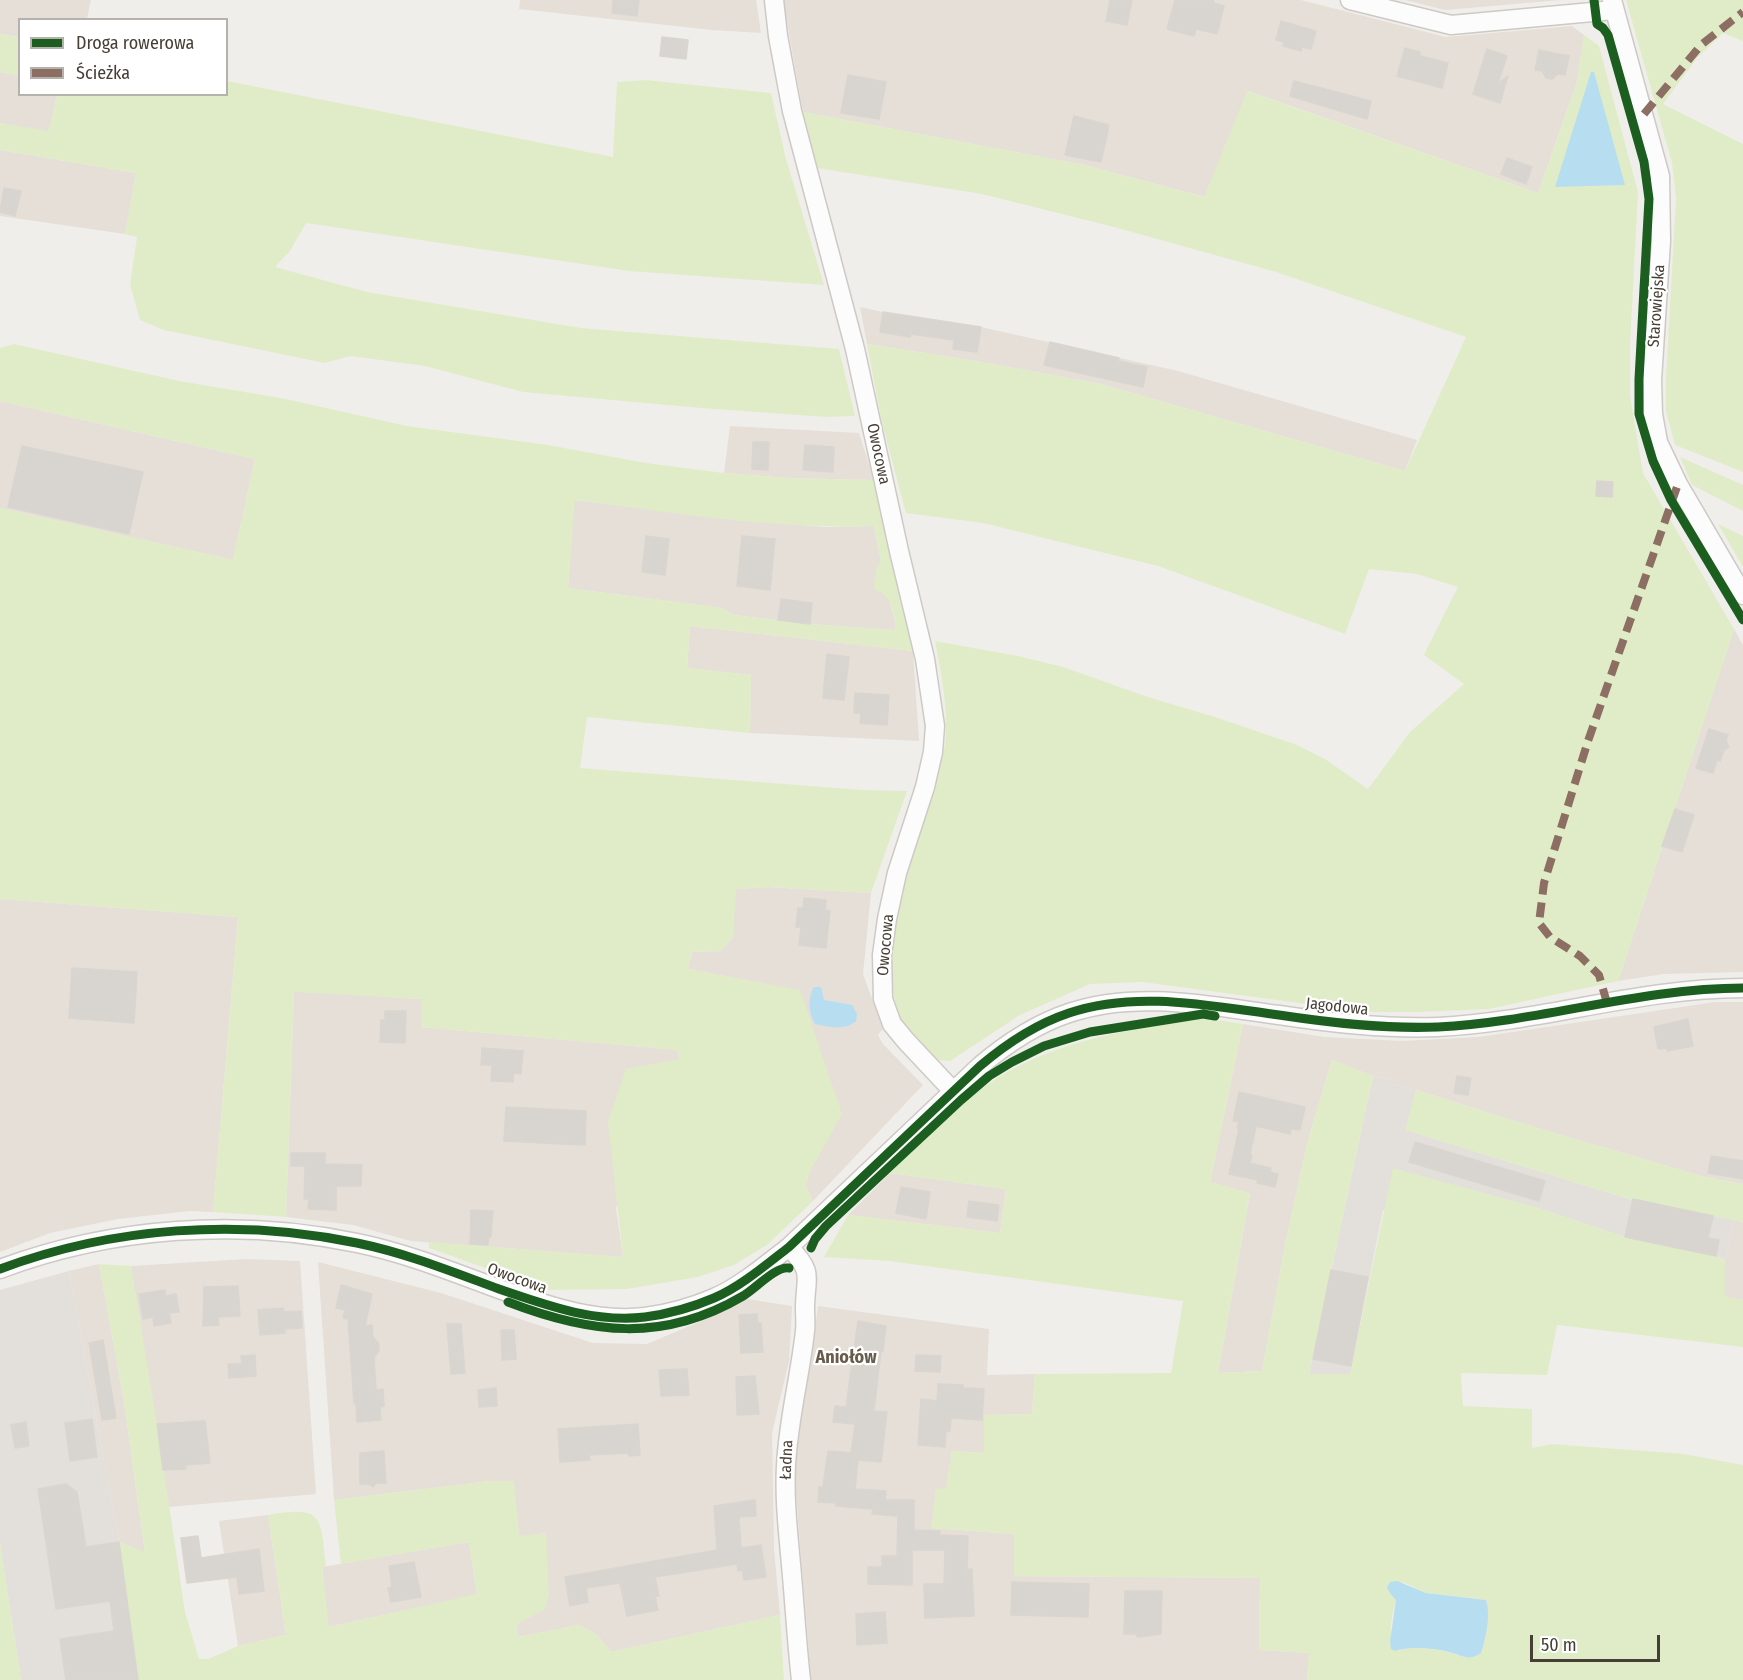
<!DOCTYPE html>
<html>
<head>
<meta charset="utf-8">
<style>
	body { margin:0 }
	#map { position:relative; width:1743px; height:1680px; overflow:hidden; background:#f0eeea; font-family:"Fira Sans Condensed",sans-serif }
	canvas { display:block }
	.legend { position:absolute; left:18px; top:18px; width:210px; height:78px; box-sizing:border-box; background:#fff; border:2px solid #b5b2ae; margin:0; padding:8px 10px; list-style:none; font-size:18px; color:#473f35 }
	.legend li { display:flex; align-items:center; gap:12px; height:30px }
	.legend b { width:30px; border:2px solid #b5b2ae }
	.scale { position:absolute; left:1530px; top:1635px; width:130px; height:27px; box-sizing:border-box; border:3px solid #473f35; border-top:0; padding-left:8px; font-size:18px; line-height:21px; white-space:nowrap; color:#473f35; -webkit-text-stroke:4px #fff; paint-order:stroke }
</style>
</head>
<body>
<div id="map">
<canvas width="1743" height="1680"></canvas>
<ul class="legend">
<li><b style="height:8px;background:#1b5e20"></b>Droga rowerowa</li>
<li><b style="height:8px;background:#8d6e63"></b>Ścieżka</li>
</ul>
<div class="scale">50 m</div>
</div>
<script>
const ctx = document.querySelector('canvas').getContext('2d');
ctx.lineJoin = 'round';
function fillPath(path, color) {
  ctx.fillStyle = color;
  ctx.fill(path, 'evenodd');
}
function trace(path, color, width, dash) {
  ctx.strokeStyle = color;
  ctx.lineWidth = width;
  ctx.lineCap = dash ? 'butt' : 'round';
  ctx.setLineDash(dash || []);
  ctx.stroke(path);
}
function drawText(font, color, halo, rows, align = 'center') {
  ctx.font = font + ' "Fira Sans Condensed",sans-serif';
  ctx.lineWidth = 4.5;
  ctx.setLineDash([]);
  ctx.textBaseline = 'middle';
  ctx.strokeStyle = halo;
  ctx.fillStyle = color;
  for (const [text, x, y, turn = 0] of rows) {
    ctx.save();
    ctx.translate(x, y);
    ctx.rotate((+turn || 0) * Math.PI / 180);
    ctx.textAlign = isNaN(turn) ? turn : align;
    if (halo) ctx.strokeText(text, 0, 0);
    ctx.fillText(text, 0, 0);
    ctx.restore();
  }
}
const residential = new Path2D(`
	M0,0H91L87,19L20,20L19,37L0,34Z
	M520,0H756L761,33L712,30L519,9Z
	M783,0H1301L1446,37L1572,26L1584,35L1577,82L1538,193L1248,91L1205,197L1084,165L803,112Z
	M1405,0H1561L1445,10Z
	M0,72L19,76L20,94L57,95L49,132L0,123Z
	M0,150L136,173L125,234L0,216Z
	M860,307L883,312L981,327L1178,371L1417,440L1405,471L1101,384L982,362L867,344Z
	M0,401L255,459L233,560L0,508Z
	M730,426L859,433L874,480L787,478L724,473Z
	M574,500L712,517L824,527L874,526L881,561L879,565L883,592L889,598L896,626L894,630L810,624L734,615L722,608L568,588Z
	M690,626L913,651L919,741L750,733L751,675L687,668Z
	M1734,629L1743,645V972L1664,974L1618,981Z
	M768,887L871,893L863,974L883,1029L878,1035L883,1044L923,1085L813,1201L806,1187L808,1175L815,1161L800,991L688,969L692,952L721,951L733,937L735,889Z
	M0,899L238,917L213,1212L190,1211L118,1219L50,1233L0,1252Z
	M294,991L421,999V1027L677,1050L680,1060L616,1208L623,1257L411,1241L353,1225L286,1217Z
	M1715,1002H1743V1184L1701,1176L1534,1127L1416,1090L1393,1084V1080L1373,1076L1332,1060L1307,1144L1285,1245L1262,1371L1218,1373L1250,1194L1210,1182L1243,1024L1324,1037L1402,1041L1479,1037Z
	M890,1173L1006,1189L1000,1233L848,1215Z
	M1734,1220L1743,1222V1300L1725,1297V1260Z
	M246,1259L300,1261L316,1494L169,1507L131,1266Z
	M318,1262L441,1293L593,1343L647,1344L699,1322L747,1299L792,1306L789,1361L772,1433L774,1549L780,1615L611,1652L597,1635L579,1625L518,1637L516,1625L546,1533L519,1537L513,1482L490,1481L334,1500Z
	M99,1264L124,1402L145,1553L119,1542L69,1271Z
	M818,1306L989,1329L987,1375L1035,1374L1032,1414L985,1415L984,1453L952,1451L946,1489H936L932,1528L1014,1534V1576L1260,1578L1259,1650L1309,1653L1307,1680H811L793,1458L810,1366Z
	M268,1515L286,1635L238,1646L219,1521Z
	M469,1542L477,1595L328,1627L322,1567Z`);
const industrial = new Path2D(`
	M1373,1076L1393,1080V1084L1416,1090L1406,1130L1629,1199L1734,1220L1725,1260L1716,1256L1625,1237L1535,1207L1383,1210L1350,1375L1309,1374Z
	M69,1271L119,1542L138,1680H21L0,1544V1290Z`);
const green = new Path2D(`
	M1626,0H1743V41L1723,33L1698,57L1663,104L1743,144V472L1675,445L1666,411V378L1676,198L1672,163Z
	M0,34L19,37V76L0,72Z
	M1584,35L1599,46L1638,192L1630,345V396L1643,473L1734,629L1618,981L1489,1009L1418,1012H1367L1142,982L1090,984L1020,1015L950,1061L936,1060C926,1049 913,1038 905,1026C873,972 906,870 924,814C933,789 944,762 946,735C947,703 941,672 935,641L1018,656L1063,667L1148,697L1218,718L1297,745L1325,759L1368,789L1410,732L1464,684L1424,655L1458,587L1417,574L1369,569L1345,634L1158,566L983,523L906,513L882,423L867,344L982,362L1101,384L1405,471L1466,337L1276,272L1114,227L982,194L817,168L803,112L1084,165L1204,197L1247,91L1538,193L1577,82Z
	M646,80L771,93L786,159L824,285L629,271L306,223L290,251L275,267L367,292L581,328L839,349L855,416L826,417L701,408L523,392L425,366L350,356L325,363L164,330L140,320L130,284L137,237L125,234L136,173L0,150V123L49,131L57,95L226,94L227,81L613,157L617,82Z
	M14,344L179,381L281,398L407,426L548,445L646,463L724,473L787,478L874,480L887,525L913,651L690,626L687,668L751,675L750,733L587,717L580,768L862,790L907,791L871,893L768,887L736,889L733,937L721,951L692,952L688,969L800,990L842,1114L808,1175L806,1187L813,1201L767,1245L734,1265L698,1277L627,1289L547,1290L429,1248V1242L623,1257L608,1122L626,1069L680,1059L677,1050L421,1027V999L294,992L286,1217L213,1212L238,917L0,899V508L233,560L255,459L0,401V348ZM575,500C674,513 773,529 874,526L881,561L876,568L874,589C892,595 892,609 896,626L894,630L810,624L734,615L722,608L568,588Z
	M1680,457L1743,485V511L1692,485Z
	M1718,524L1743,536V567Z
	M1203,1018L1243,1024L1210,1182L1250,1193L1218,1373L1262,1371L1285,1245L1307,1144L1332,1060L1373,1076L1309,1374H1350L1393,1168L1535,1207L1625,1237L1716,1256L1725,1260V1297L1743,1300V1347L1557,1325L1547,1375L1461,1373L1463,1406L1532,1409V1448L1552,1444L1684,1454L1743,1465V1680H1307L1309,1653L1259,1650L1260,1578L1014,1576V1534L931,1528L936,1489L946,1488L952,1451L984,1453V1415L1032,1414L1035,1374L1171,1373L1183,1301L889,1261L824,1257L848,1215L1000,1233L1006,1189L890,1173C917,1147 944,1119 973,1095C1040,1042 1122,1031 1203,1018ZM1403,1582L1426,1593L1481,1599L1487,1601L1485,1641L1476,1656C1465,1660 1459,1654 1448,1652C1433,1648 1409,1646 1395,1651C1385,1631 1395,1602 1403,1582Z
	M1416,1090L1534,1127L1701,1176L1743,1184V1222L1629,1199L1405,1130Z
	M99,1264L131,1266L157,1424L185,1612L199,1659H208L238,1646L286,1635L268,1515C325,1505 320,1517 326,1566L322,1567L329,1627L477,1594L469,1542L341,1564L334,1500L490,1481H514L519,1536L546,1533L549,1594L545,1609L516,1625L518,1637L579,1625L597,1635L611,1652L780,1615L784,1680H138L119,1542L145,1552L124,1402Z
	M0,1544L21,1680H0Z`);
const water = new Path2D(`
	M1591,72H1594L1625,185L1555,187Z
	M814,987H821L824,1000L852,1005L857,1014L856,1021C845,1031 829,1027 815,1024C809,1014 807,998 814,987Z
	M1397,1581L1426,1593L1486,1600C1491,1615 1486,1638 1481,1653C1468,1662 1462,1655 1449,1652C1434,1648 1409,1646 1395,1651L1391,1649L1390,1641L1396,1600L1389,1592L1387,1587L1390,1582Z`);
const building = new Path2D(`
	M613,0H639L637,16L612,13Z
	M1110,0H1132L1127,25L1106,21Z
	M1175,0H1214L1213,3L1224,6L1217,34L1196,29L1194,36L1167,29Z
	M1281,21L1316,31L1311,49L1302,47L1301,51L1283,46L1284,42L1276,40Z
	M662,37L688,40L686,59L660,56Z
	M1405,48L1420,52V56L1448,63L1442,88L1397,76Z
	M1487,49L1507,56L1498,83L1508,76L1500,103L1473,94Z
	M1539,50L1569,56L1565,75L1558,74L1552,79L1546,78L1542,71L1535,70Z
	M848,75L886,82L879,119L841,113Z
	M1294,81L1371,101L1367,119L1290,96Z
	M1074,116L1109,125L1101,162L1065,155Z
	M1507,158L1532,167L1526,184L1501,174Z
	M4,188L21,191L15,216L0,212Z
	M883,312L981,327L977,352L953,349L954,340L911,334L910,337L880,332Z
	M1050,342L1119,358L1118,361L1147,367L1143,387L1044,365Z
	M753,442H769L768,470L752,469Z
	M805,445L834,447L833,472L803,470Z
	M22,446L143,472L129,534L8,507Z
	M1597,481L1613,482L1612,497L1596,496Z
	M646,536L669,539L665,575L642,572Z
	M742,536L775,539L770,590L737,586Z
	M781,599L812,603L810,624L778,620Z
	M827,654L849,657L844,700L823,698Z
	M855,693L889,695L887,725L860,723L861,713H854Z
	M1709,729L1728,735L1726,741L1729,747L1724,750L1720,761L1717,760L1713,773L1696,768Z
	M1675,809L1694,815L1682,852L1662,846Z
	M804,898L826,900L825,910L830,911L826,948L799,945L801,927H796L798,908H803Z
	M72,968L137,972L134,1023L69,1018Z
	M385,1011H406L405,1043L380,1042L381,1020H385Z
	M1688,1019L1693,1046L1667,1051V1048L1658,1049L1654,1027Z
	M482,1048L523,1051L521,1074L514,1073L513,1082L491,1081L492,1065H481Z
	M1457,1076L1471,1078L1468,1095L1454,1093Z
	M1239,1092L1305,1107L1300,1130L1291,1129L1290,1134L1256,1126L1250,1155L1252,1156L1250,1163L1271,1168L1270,1172L1278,1174L1275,1187L1257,1183L1258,1180L1229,1174L1239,1129L1237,1128L1239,1122L1233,1121Z
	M506,1107L586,1111L585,1145L504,1141Z
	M1415,1142L1545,1181L1539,1201L1409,1162Z
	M291,1153H325V1164L362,1165L361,1186H336V1210L308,1209L309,1199H304L305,1166H291Z
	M1711,1156L1743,1161V1179L1708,1173Z
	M901,1187L930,1192L926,1219L896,1213Z
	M1633,1199L1713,1216L1708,1238L1719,1240L1716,1256L1625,1237Z
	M969,1201L999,1205L997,1221L967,1217Z
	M471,1210L493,1211L491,1237H489L488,1245L470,1244Z
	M1331,1270L1368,1277L1351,1366L1313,1359Z
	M341,1285L372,1294L365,1326L372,1325L373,1337L379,1344V1350L374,1358L376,1390L383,1389L384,1406L380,1407L381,1420L357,1422L356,1403H354L348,1319L343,1318L345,1310L336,1308Z
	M238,1286L240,1316L218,1317L219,1325L203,1326L204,1287Z
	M165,1290V1296L176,1294L179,1312L169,1313L171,1323L154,1326L153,1317L143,1319L139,1294Z
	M283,1308V1312L301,1311L302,1328L285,1329V1333L260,1335L258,1310Z
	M757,1314L758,1323H761L763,1352L741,1353L739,1315Z
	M858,1321L886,1326L883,1351H881L874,1411L887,1412L881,1462L858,1460L855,1489L886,1491L885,1500H914V1530L940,1531V1535L968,1536L967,1569H972L974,1616L925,1618L924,1584H944L945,1550H912V1585L868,1584V1567H882V1556H897L898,1516L872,1514L873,1509L836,1506V1503L818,1502L819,1487H823L828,1451L851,1453L855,1424L833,1422L835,1406L846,1407Z
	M447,1324H461L465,1373L451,1374Z
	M501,1330H514L516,1359L502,1360Z
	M103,1340L116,1418L102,1420L89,1343Z
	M255,1355L256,1376L229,1378L228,1364H242L241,1356Z
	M916,1355L941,1356L940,1372L915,1371Z
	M687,1369L689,1395L661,1396L659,1370Z
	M755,1376L759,1414L737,1415L736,1377Z
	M938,1384L963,1385V1388L984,1389L982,1420L951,1418L950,1431H946L945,1447L918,1445L921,1399L937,1401Z
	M496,1388L497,1406L479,1407L478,1390Z
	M92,1419L97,1457L70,1461L65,1423Z
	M205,1421L210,1463L185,1465L186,1469L163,1470L157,1424Z
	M26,1422L29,1446L15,1448L11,1425Z
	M638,1424L640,1455L630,1456L627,1453L589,1455L590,1460L560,1462L558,1429Z
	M384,1451L386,1483H376L373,1487L369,1484H360V1453Z
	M66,1484L77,1492L86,1547L119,1542L138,1680H66L60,1639L114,1631L110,1601L56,1609L38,1489Z
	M755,1500L756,1516L739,1517L741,1548L761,1545L766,1577L744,1580L742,1570L738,1571L737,1564L655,1577L659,1596H655L658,1610L627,1616L620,1583L586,1588L588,1602L570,1606L565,1577L717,1550L714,1506Z
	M198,1536L201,1558L259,1549L264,1591L239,1594L237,1577L187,1583L181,1538Z
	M414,1562L421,1597L391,1602L388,1588L392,1587L389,1566Z
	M1012,1582L1089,1584L1088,1617L1011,1615Z
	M1125,1591H1162L1161,1634L1138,1637L1135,1634H1124Z
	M885,1612L887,1643L857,1645L856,1614Z`);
const minor = new Path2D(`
	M774,0L778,36L792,111L855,349L899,551L925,659L935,726L933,752L925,787L897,873L887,919L882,955L883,999L892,1024L906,1041L953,1091
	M1350,0L1451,25L1614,10
	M1612,0L1660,176L1661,241L1652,380L1653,414L1658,442L1678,484L1743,595
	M789,1247C815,1274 805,1276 805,1309C805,1317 806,1323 805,1331C800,1377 788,1421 786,1466C784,1503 789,1539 792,1576C795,1610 797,1645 801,1680
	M0,1269C112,1227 240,1218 357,1243C406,1253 453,1272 499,1289C546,1305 594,1323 645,1317C668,1314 693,1307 714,1298C740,1287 767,1264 789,1247L980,1066C1006,1044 1036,1024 1069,1013C1137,990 1210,1006 1279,1015C1332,1023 1384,1029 1438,1027C1540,1022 1640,988 1743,988`);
const quiet = new Path2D(`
	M1644,114L1701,45L1743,12
	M1607,1003L1599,975L1580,956L1550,937L1539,923L1544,883L1588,741L1678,484`);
const cycleway = new Path2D(`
	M1594,0L1597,24L1603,28L1608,35L1644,162L1649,199L1639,379V414L1653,461L1671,500L1743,620
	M811,1248L815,1239L826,1226L961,1100L989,1076L1012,1062L1044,1046L1090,1032L1203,1014L1215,1016
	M0,1269C112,1227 240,1218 357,1243C406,1253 453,1272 499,1289C546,1305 594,1323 645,1317C668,1314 693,1307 714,1298C740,1287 767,1264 789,1247L980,1066C1006,1044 1036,1024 1069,1013C1137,990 1210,1006 1279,1015C1332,1023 1384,1029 1438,1027C1540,1022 1640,988 1743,988
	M508,1302C591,1334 663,1343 743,1296C755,1289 776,1266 789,1268`);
const streetNames = [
	["Starowiejska",1657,306,-86],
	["Owocowa",878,454,78],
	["Owocowa",886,945,-85],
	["Jagodowa",1337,1007,6],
	["Owocowa",517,1279,20],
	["Ładna",787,1460,-87]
];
const neighbourhoodNames = [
	["Aniołów",846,1358]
];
fillPath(residential, '#e5dfd7');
fillPath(industrial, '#e3dfdb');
fillPath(green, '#e0ecc8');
fillPath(water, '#b7ddf0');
fillPath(building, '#d8d5d1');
trace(building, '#d9d5cf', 1.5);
trace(minor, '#cdcac5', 21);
trace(minor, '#fdfcfc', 18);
trace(quiet, '#8d6e63', 8, [15, 8]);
trace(cycleway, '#1b5e20', 9);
drawText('16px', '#473f35', '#fff', streetNames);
drawText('bold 18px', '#6a5c4c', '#fff', neighbourhoodNames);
</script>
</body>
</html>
